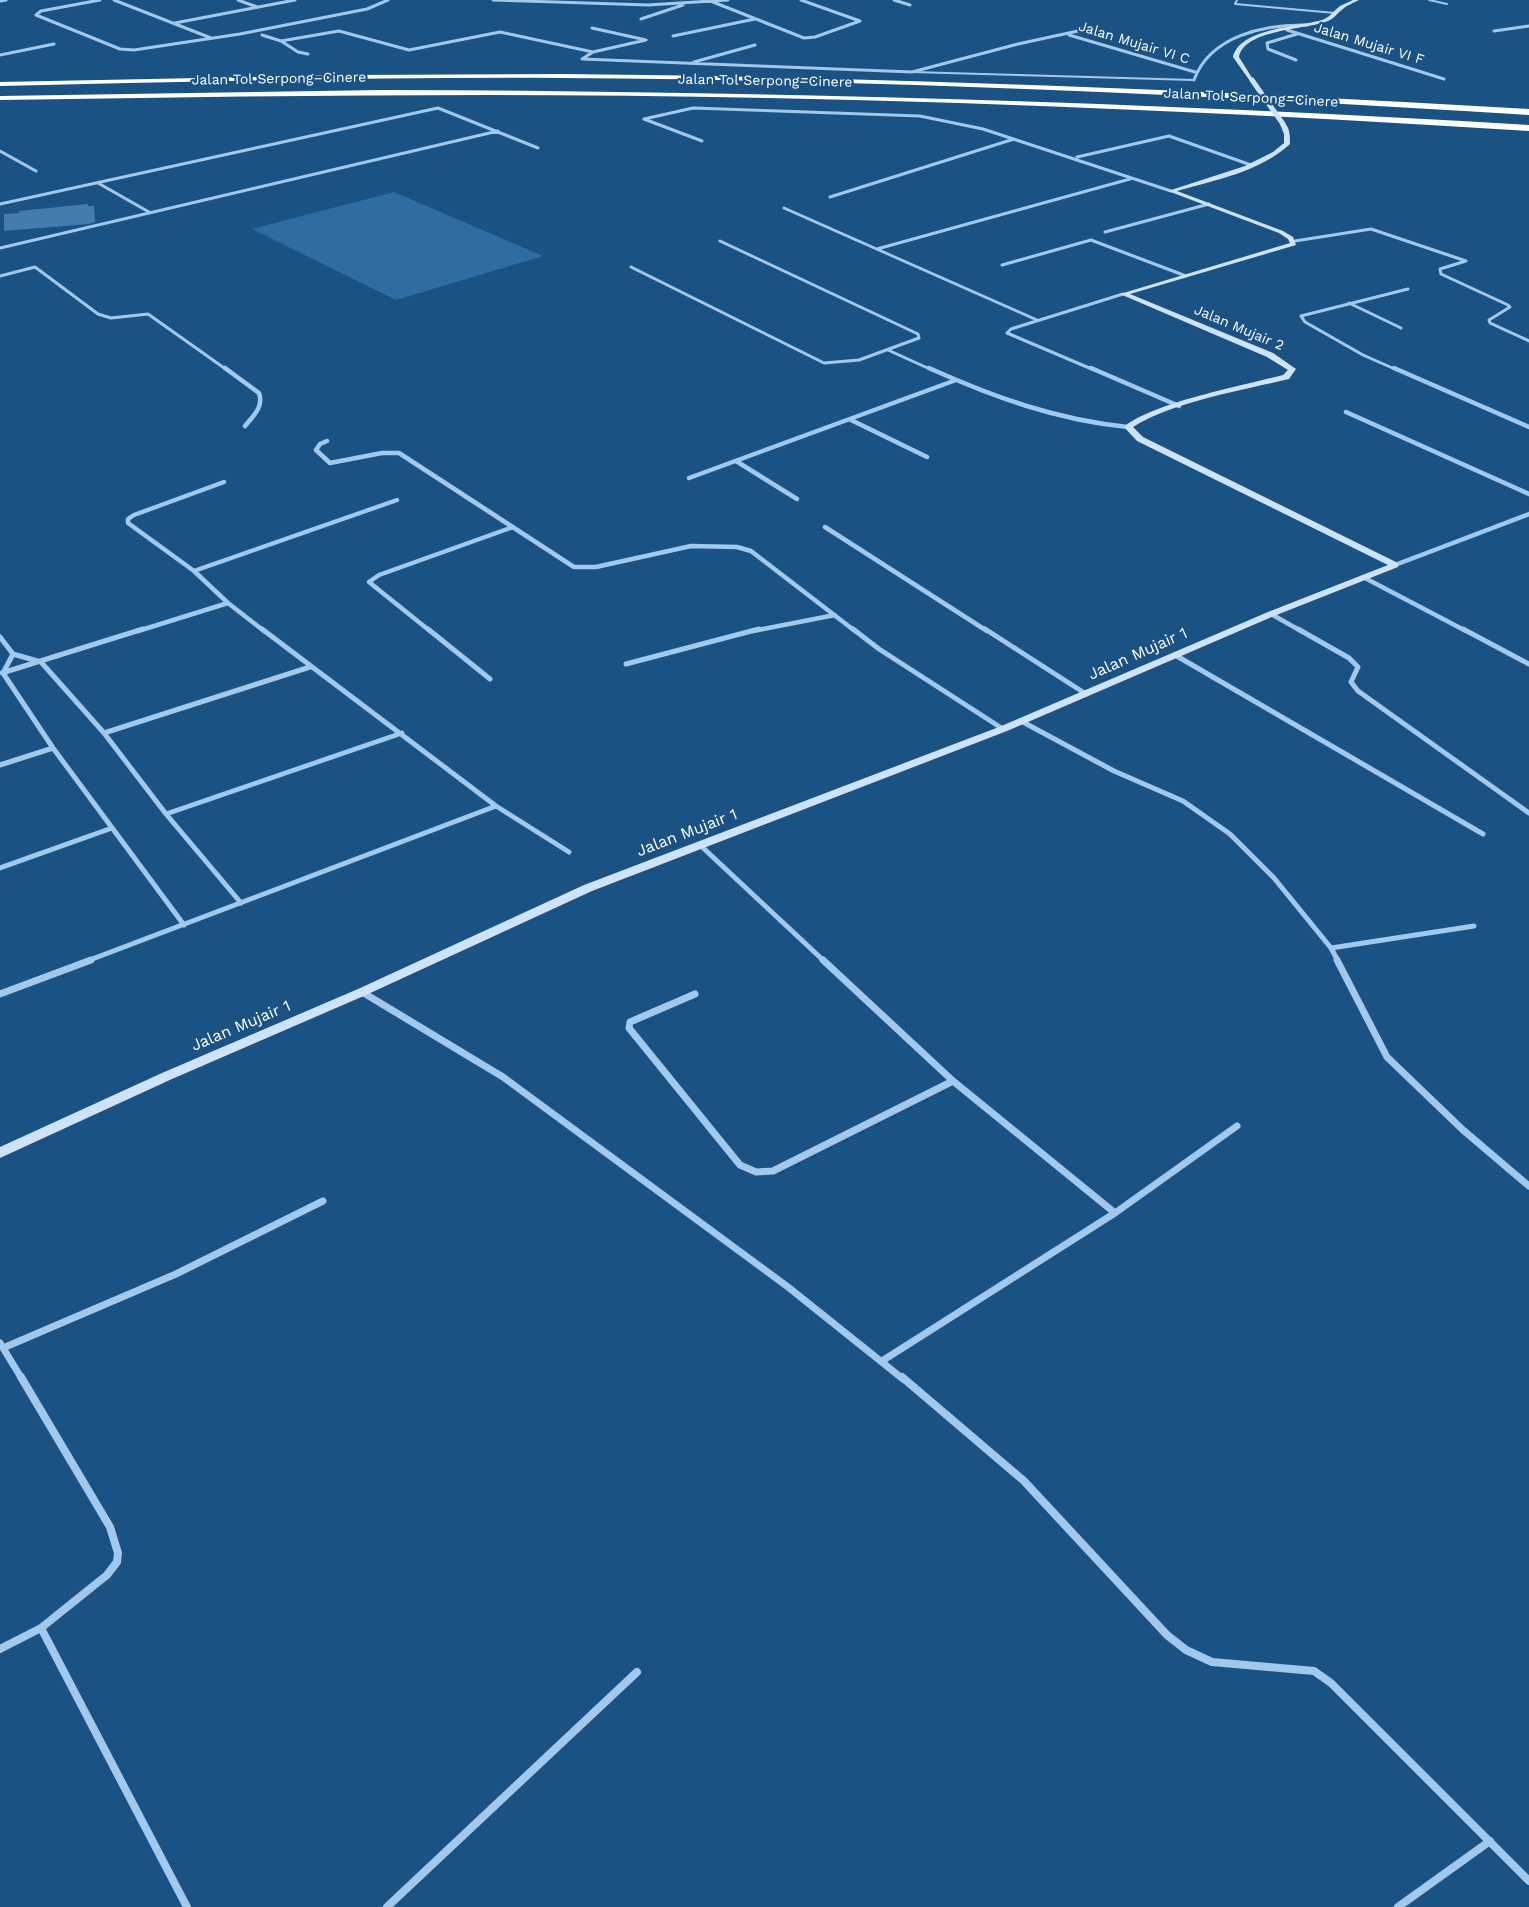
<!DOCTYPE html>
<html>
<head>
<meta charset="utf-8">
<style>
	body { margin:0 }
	canvas { display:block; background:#1b5284 }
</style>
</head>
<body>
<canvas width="1529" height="1907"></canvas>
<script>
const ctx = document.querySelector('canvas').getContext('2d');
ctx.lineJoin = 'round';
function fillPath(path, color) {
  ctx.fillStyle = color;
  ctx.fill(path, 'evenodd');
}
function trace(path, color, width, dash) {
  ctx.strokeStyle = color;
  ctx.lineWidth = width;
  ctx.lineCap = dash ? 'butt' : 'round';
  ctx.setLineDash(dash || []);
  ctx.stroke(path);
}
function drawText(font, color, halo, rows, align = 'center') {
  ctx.font = font + ' "Work Sans",sans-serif';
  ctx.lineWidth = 4.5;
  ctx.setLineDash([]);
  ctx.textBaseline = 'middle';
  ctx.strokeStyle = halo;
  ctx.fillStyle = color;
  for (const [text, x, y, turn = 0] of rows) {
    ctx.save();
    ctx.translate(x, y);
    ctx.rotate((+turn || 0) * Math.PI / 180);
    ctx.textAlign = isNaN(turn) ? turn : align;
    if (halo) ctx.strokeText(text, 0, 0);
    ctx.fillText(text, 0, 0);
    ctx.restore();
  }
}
const green = new Path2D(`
	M394,192L543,256L396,300L252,229Z`);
const building = new Path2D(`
	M88,204V206H94L95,222L89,224L4,231V214L19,213V211Z`);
const lane = new Path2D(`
	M1237,0L1235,4L1335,13
	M1429,0L1447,4
	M912,72L1194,80`);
const streetFar4 = new Path2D(`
	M100,0L41,11L36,15L120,49L134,50L240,34L367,9L388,0
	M114,0L211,38
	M238,0L257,7
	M493,0L648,5L728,0
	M801,0L860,21
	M894,0L910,5
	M0,1L6,0
	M713,2L804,38L815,37L860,21
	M641,19L683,5
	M175,23L295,0
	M592,28L646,40L593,52L582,59L912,72L1018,44L1087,29
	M1287,30L1444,79
	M1494,31L1529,26
	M262,35L281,41L339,31L409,50L500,32L593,52
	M1069,35L1195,72
	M673,36L755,19
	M281,41L298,52L308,54
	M0,55L54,44
	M1296,60L1268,49L1267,43L1297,34
	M694,62L755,45
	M1194,80C1210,36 1264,24 1307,25
	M644,119L693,108L920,116L983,129L1171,191
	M644,119L702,141
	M0,151L36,171
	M1077,157L1169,136L1251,165
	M98,183L149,212
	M830,197L1014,139
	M0,204L438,108L538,148
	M784,208L1037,320
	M1105,232L1209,204
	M1295,241L1371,229L1466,261L1440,269L1441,274L1508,305L1510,307L1489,320L1490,323L1529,341
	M0,248L498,131
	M877,249L1130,179
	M1002,265L1091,240L1186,276
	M631,267L824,363L859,360L919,338L918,334L720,241
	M0,276L35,267L98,314L111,318L148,314L227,370
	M1349,303L1401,328
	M888,350L932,370
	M1094,370L1007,333L1011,329L1123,294
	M1397,370L1363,355L1305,322L1301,316L1408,289`);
const streetFar3 = new Path2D(`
	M225,368L259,393C264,407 253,416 245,426
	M929,368C993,397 1057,420 1128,427
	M1091,368L1179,406
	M1394,368L1529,427
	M1346,412L1529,494
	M851,420L927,457
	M327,441L320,444L316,450L330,463L382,453H399L574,567H596L691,546L737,547L751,551L855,631
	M736,461L797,499
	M689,478L956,380
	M224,482L134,515L128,519V523L194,571L228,603L264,631
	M825,527L987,631
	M1395,565L1529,514
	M194,571L397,500
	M1363,577L1466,631
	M1271,614L1301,631
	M138,631L228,603
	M430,631L369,582L379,575L513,527
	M753,631L835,615`);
const streetFar2 = new Path2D(`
	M262,629L496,806L569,852
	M428,629L490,679
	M853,629L879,649L1003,729
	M985,629L1086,694
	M1298,629L1349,658L1358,667L1351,682L1358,691L1529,813
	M1463,629L1529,664
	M0,637L13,654L41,662L104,733L166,814L241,903
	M13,654L3,673L53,748L184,925
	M1175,655L1483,834
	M626,664L759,629
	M2,673L143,629
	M1021,721L1114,771L1183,801L1230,834L1274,878L1331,948L1338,961
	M104,733L310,667
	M0,765L53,748
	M166,814L402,733
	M700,845L824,961
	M0,868L112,828
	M1331,948L1474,926
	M87,961L496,806`);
const streetFar1 = new Path2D(`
	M823,960L953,1081L1115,1213
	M1337,960L1387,1057L1463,1130L1529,1186
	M362,992L503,1077L788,1287L903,1379
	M0,994L91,960
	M695,994L630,1022L629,1028L740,1165L756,1172L773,1171L953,1081
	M0,1343L22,1379
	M3,1348L176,1274L323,1201
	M882,1361L1115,1213L1237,1126`);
const street = new Path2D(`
	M902,1377L1024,1481L1167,1635L1186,1650L1212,1662L1314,1671L1331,1683L1529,1881
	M41,1628L187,1907
	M0,1649L41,1628L107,1575L117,1562L118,1553L110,1527L21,1377
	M387,1907L637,1672
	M1398,1907L1490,1841`);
const secondary = new Path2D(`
	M1353,0H1359C1354,3 1347,5 1343,9C1337,13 1335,18 1328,21C1305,30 1245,29 1239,57L1254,81H1250L1233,57C1240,28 1298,27 1322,20C1331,17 1333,11 1340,6C1344,4 1349,2 1353,0Z
	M1283,122C1290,126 1290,136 1290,144C1260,172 1215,180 1177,191L1283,231L1293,237L1296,245L1130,294L1273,353L1296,369L1289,379C1243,390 1172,402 1133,427L1143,437L1398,563V567L1274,616L1007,731L592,891L366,995L172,1079L0,1158V1147L162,1073L358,989L584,885L999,727L1268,612L1388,565L1137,441L1124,427C1151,403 1245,385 1283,375L1288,370L1267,357L1120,294L1290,243L1288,239L1279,233L1168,191L1245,166L1273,152L1284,143V134L1280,124Z`);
const highway = new Path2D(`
	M561,74C884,77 1207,90 1529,109V115C1207,95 884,80 561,78C374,77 187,82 0,86V82L351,75Z
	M382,90C765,91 1147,102 1529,125V131C1276,115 1022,103 769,98C512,92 256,96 0,100V96Z`);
const secondaryBridge = new Path2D(`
	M1252,80L1283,124`);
const farStreetnames = [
	["Jalan Mujair VI C",1134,43,17],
	["Jalan Mujair VI F",1369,44,17],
	["Jalan Tol Serpong–Cinere",279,79,-1],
	["Jalan Tol Serpong–Cinere",765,81,1],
	["Jalan Tol Serpong–Cinere",1251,98,3],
	["Jalan Mujair 2",1239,328,23]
];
const streetNames = [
	["Jalan Mujair 1",1138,654,-24],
	["Jalan Mujair 1",687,833,-21],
	["Jalan Mujair 1",241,1026,-23]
];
fillPath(green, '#2f6ca2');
fillPath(building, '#447cad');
trace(lane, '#a2c9eb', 2);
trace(streetFar4, '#a2c9eb', 3);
trace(streetFar3, '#a2c9eb', 4.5);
trace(streetFar2, '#a2c9eb', 5);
trace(streetFar1, '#a2c9eb', 7);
trace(street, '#a2c9eb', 8);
fillPath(secondary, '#cee3f8');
fillPath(highway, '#fff');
trace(secondaryBridge, '#cee3f8', 5);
drawText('14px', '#fff', '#1b5284', farStreetnames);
drawText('16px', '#fff', '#1b5284', streetNames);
</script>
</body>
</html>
